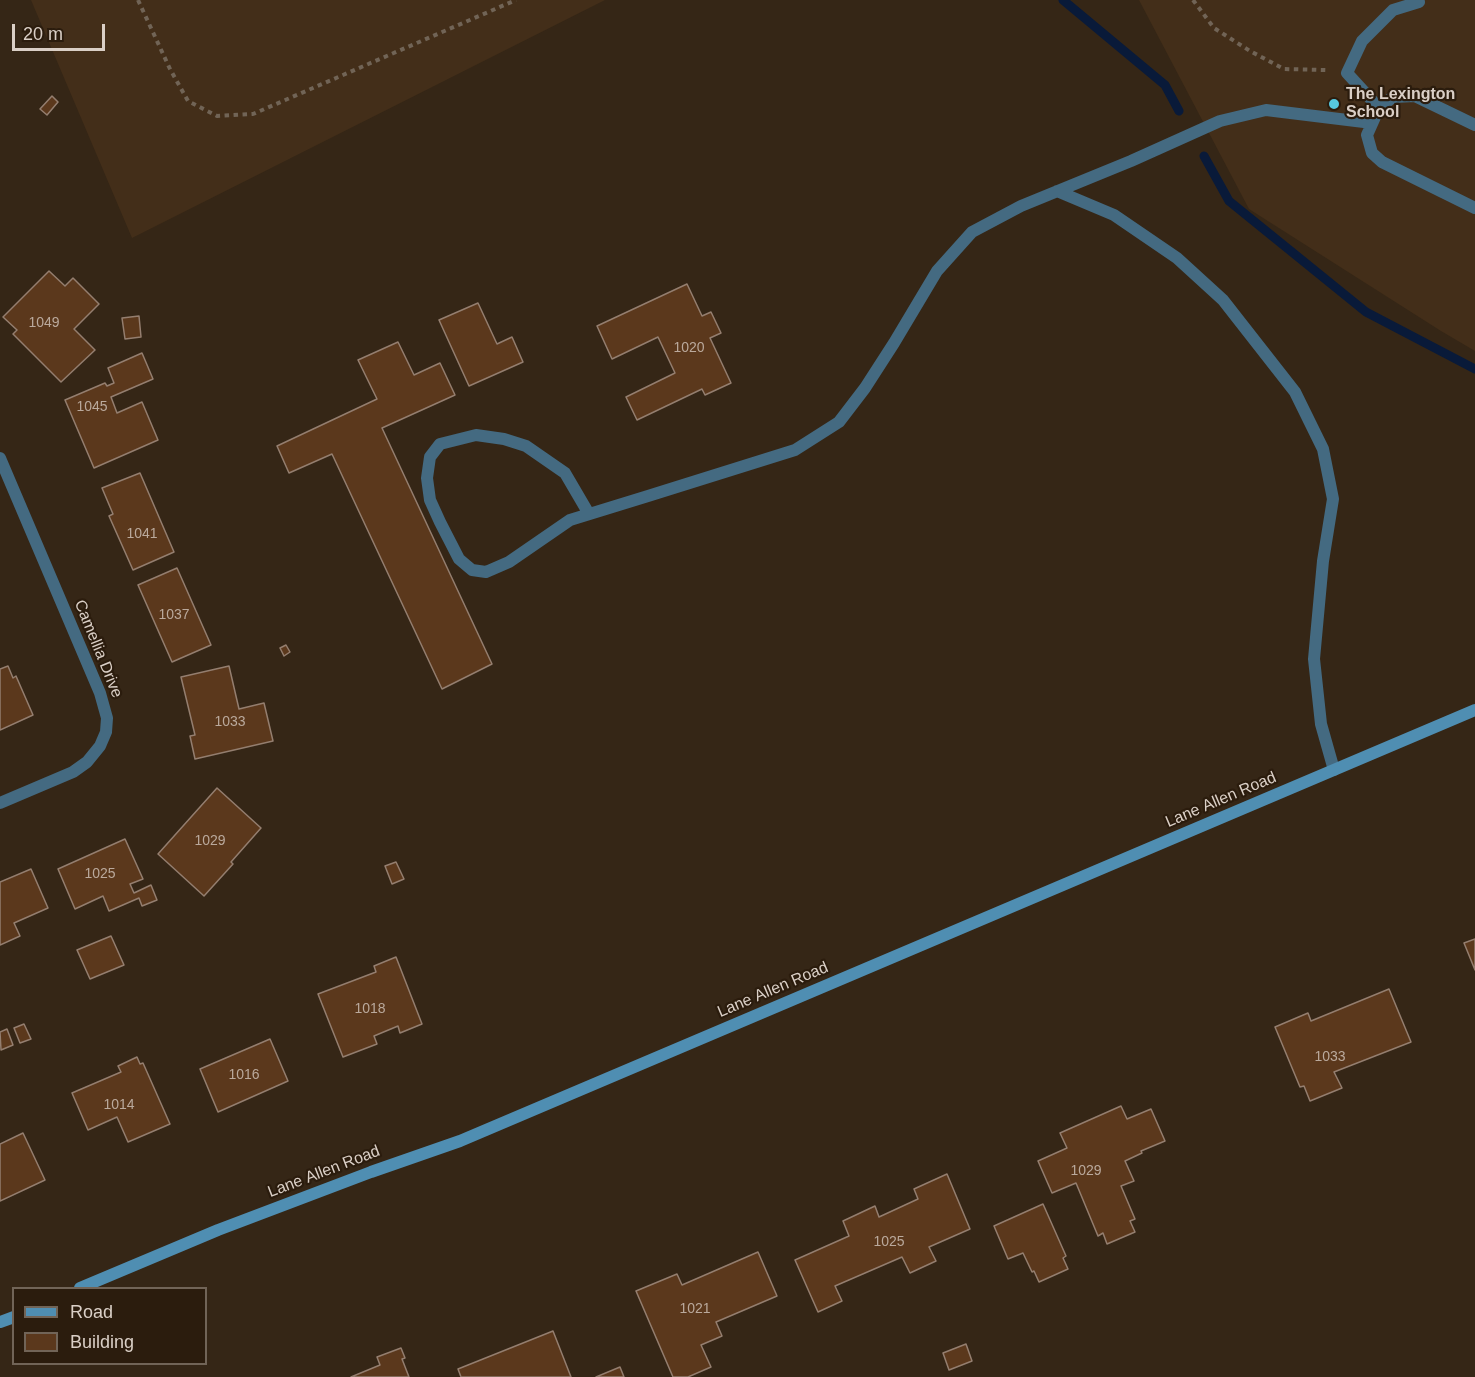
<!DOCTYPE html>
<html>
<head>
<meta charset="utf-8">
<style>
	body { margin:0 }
	#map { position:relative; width:1475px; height:1377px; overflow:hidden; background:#352616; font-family:Helvetica,sans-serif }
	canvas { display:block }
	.legend { position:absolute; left:12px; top:1287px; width:195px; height:78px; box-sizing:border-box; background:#2b1c0d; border:2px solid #716457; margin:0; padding:8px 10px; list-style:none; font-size:18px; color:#dacfc6 }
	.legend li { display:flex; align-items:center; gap:12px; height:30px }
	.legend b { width:30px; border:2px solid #716457 }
	.scale { position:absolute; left:12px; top:24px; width:93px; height:27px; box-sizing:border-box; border:3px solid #dacfc6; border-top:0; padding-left:8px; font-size:18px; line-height:21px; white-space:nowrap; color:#dacfc6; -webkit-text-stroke:4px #2b1c0d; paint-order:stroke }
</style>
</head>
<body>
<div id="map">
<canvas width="1475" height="1377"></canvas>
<ul class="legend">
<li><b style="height:8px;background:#4f8eb2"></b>Road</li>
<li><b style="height:16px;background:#5b381c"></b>Building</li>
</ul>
<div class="scale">20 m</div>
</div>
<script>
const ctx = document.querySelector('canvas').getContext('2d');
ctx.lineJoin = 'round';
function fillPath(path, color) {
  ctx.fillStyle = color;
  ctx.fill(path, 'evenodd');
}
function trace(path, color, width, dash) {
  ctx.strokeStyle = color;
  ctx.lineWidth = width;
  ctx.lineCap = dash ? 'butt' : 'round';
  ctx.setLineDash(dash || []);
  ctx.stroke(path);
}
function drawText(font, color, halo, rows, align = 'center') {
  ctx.font = font + ' Helvetica,sans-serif';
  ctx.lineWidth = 4.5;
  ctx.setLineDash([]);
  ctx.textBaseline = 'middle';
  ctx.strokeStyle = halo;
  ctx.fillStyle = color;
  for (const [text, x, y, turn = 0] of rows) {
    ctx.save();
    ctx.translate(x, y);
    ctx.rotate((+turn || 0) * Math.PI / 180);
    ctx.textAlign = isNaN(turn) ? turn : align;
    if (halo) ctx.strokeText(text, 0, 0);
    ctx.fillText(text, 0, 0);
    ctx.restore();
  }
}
const built = new Path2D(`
	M31,0H605L132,238Z
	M1139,0H1475V351L1441,331L1249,209Z`);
const stream = new Path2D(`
	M1063,0L1165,85L1179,111
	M1204,156L1229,201L1366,312L1475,369`);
const building = new Path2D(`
	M52,96L58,102L47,115L40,109Z
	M49,271L65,286L73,278L99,304L74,329L95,350L61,382L13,334L17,330L3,317Z
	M687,284L702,316L711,312L721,333L710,338L731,383L705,395L702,389L637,420L626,397L675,373L658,337L612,359L597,326Z
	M478,303L497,344L512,337L523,362L469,386L439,320Z
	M139,316L141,337L125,339L122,318Z
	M398,342L414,375L440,363L455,395L382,428L492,664L442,689L332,454L289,473L277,446L377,399L358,360Z
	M142,353L153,379L111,397L117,413L142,402L158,440L94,468L65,400L105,383L107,386L114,383L108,368Z
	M140,473L174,552L133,570L109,516L113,514L102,488Z
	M177,568L211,645L172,662L138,585Z
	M286,645L290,652L284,656L280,648Z
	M8,666L13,678L16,676L33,715L0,730V669Z
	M229,666L239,709L264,703L273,741L195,759L190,736L195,735L181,677Z
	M217,788L261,828L231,862L233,864L204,896L158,854Z
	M125,839L143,879L130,884L134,893L151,885L157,900L142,906L139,898L109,911L103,896L75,909L58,869Z
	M396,862L404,879L392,884L385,866Z
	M31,869L48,908L14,923L20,936L0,945V882Z
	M111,936L124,965L90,979L77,950Z
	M1475,939V970L1464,943Z
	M396,957L422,1024L400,1033L398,1026L374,1036L377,1044L343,1057L318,994L376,972L374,966Z
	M1389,989L1411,1042L1334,1072L1342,1088L1310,1101L1304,1086L1300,1087L1275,1027L1308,1013L1311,1021Z
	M24,1024L31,1039L20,1043L14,1028Z
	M7,1029L13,1045L1,1050L0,1032Z
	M270,1039L288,1081L218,1112L200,1069Z
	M137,1057L140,1064L143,1063L170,1124L128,1142L117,1117L88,1130L72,1093L121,1072L118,1066Z
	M1121,1106L1127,1119L1151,1109L1165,1141L1141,1151L1142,1153L1125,1161L1134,1181L1121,1186L1135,1219L1130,1221L1135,1232L1107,1244L1103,1233L1098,1236L1076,1183L1052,1193L1038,1161L1067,1148L1060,1133Z
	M23,1133L45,1180L0,1201V1144Z
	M947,1174L970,1229L929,1247L936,1261L910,1273L902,1257L835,1286L842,1301L818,1312L795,1260L849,1236L843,1221L875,1206L879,1217L918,1199L914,1189Z
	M1043,1204L1066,1256L1063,1258L1068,1269L1039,1282L1034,1271L1032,1272L1023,1253L1008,1259L994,1226Z
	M758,1252L777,1296L716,1322L722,1336L701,1345L711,1367L688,1377H673L636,1291L677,1274L682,1285Z
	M553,1331L571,1377H461L458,1369Z
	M966,1344L972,1361L949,1370L943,1353Z
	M401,1348L405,1358L402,1359L409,1377H351L380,1365L377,1357Z
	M620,1367L624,1377H596Z`);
const path = new Path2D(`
	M138,0L170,69L188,101L217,116L253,114L516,0
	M1193,0L1214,28L1250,51L1284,69L1326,70`);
const lane = new Path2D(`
	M1379,108L1347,73L1362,41L1393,10L1419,2
	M1475,125L1415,96L1393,97L1379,108L1367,135L1372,153L1382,162L1475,208
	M1057,191L1114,215L1177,258L1223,300L1295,392L1323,449L1333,499L1323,561L1314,659L1321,724L1334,770
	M589,514L565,473L526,446L504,439L476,435L440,444L430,457L427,478L430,500L440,522L459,559L472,570L486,572L509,562L570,520L648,496L795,450L839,422L865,388L894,343L937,271L972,232L1021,206L1131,161L1220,121L1266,110L1372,123`);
const street = new Path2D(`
	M0,458L100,693L107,718L106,732L100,746L87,762L73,772L0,803`);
const secondary = new Path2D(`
	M80,1288L218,1230L371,1172L460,1141L1475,710
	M0,1322L14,1317`);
const markers = [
	[1334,104,6,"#56c9e0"]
];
const numberNames = [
	["1049",44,323],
	["1020",689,348],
	["1045",92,407],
	["1041",142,534],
	["1037",174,615],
	["1033",230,722],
	["1029",210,841],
	["1025",100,874],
	["1018",370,1009],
	["1033",1330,1057],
	["1016",244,1075],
	["1014",119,1105],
	["1029",1086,1171],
	["1025",889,1242],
	["1021",695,1309]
];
const poiNames = [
	["The Lexington",1346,95],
	["School",1346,113]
];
const streetNames = [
	["Camellia Drive",98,649,68],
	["Lane Allen Road",1221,800,-23],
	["Lane Allen Road",773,990,-23],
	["Lane Allen Road",324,1172,-21]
];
fillPath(built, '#432e19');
trace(stream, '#091a39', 9);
fillPath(building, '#5b381c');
trace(building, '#947e6f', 1.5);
trace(path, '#716456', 4, [4.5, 4.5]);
trace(lane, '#446a81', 12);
trace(street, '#446a81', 12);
trace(secondary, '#4f8eb2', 12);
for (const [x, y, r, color] of markers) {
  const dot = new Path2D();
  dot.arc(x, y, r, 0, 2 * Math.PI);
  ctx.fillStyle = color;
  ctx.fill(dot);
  trace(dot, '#2b1c0d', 2);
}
drawText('14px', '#baa99c', null, numberNames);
drawText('bold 16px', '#dacfc6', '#2b1c0d', poiNames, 'left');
drawText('16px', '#dacfc6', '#2b1c0d', streetNames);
</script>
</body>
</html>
